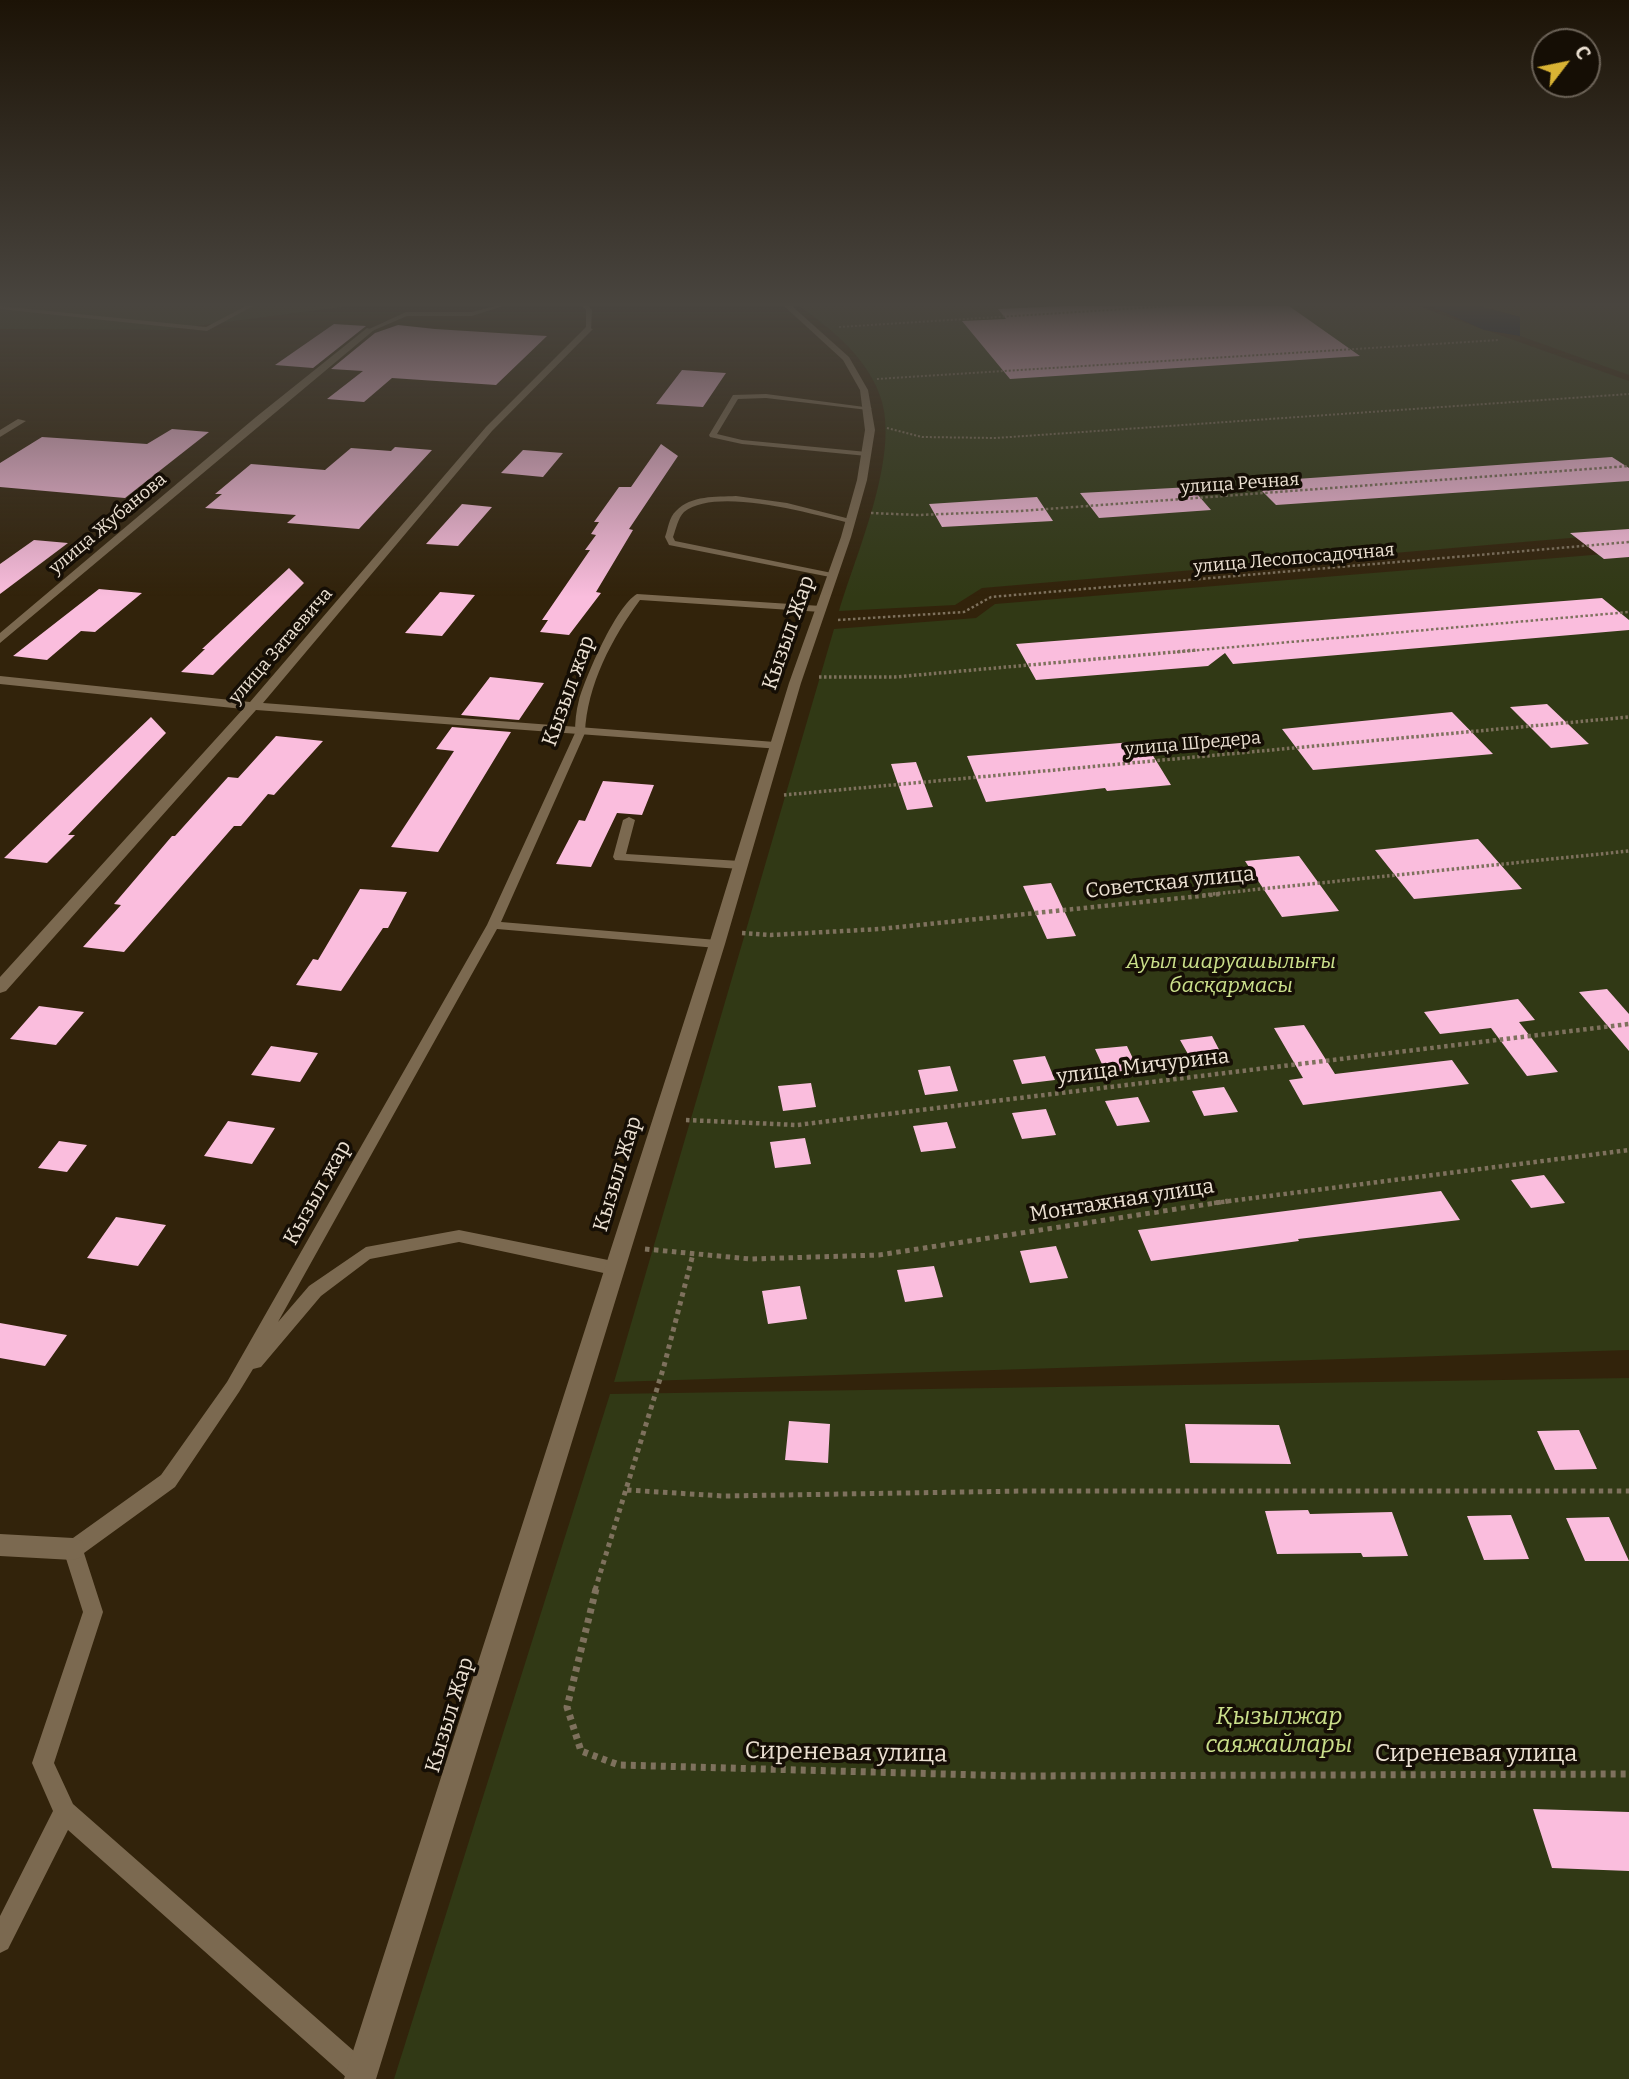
<!DOCTYPE html>
<html>
<head>
<meta charset="utf-8">
<style>
	body { margin:0 }
	#map { position:relative; width:1629px; height:2079px; overflow:hidden; background:#32230b; font-family:Bitter,serif }
	canvas { display:block }
	.north { position:absolute; left:1531px; top:28px; width:70px; height:70px; box-sizing:border-box; background:#150e05; border:2px solid #6b6257; border-radius:50%; rotate:58deg; font-size:19px; font-weight:700; line-height:28px; text-align:center; color:#ece1d3 }
	.north::after { content:''; display:block; margin:auto; width:24px; height:32px; background:#d9b334; clip-path:polygon(50% 0,100% 100%,50% 72%,0 100%) }
</style>
</head>
<body>
<div id="map">
<canvas width="1629" height="2079"></canvas>
<div class="north">С</div>
</div>
<script>
const ctx = document.querySelector('canvas').getContext('2d');
ctx.lineJoin = 'round';
function fillPath(path, color) {
  ctx.fillStyle = color;
  ctx.fill(path, 'evenodd');
}
function trace(path, color, width, dash) {
  ctx.strokeStyle = color;
  ctx.lineWidth = width;
  ctx.lineCap = dash ? 'butt' : 'round';
  ctx.setLineDash(dash || []);
  ctx.stroke(path);
}
function drawText(font, color, halo, rows, align = 'center') {
  ctx.font = font + ' Bitter,serif';
  ctx.lineWidth = 7;
  ctx.setLineDash([]);
  ctx.textBaseline = 'middle';
  ctx.strokeStyle = halo;
  ctx.fillStyle = color;
  for (const [text, x, y, turn = 0] of rows) {
    ctx.save();
    ctx.translate(x, y);
    ctx.rotate((+turn || 0) * Math.PI / 180);
    ctx.textAlign = isNaN(turn) ? turn : align;
    if (halo) ctx.strokeText(text, 0, 0);
    ctx.fillText(text, 0, 0);
    ctx.restore();
  }
}
const green = new Path2D(`
	M0,306H349L166,330L0,329Z
	M799,306H1418L1629,381V533L982,588L955,605L839,611C856,554 898,460 882,402C871,361 832,329 799,306Z
	M1479,306H1629V375L1520,336V317Z
	M1629,552V1350L614,1382L834,629L976,618L995,604Z
	M1629,1378V2079H394L610,1394Z`);
const water = new Path2D(`
	M1431,306H1479L1520,317V336L1484,330Z`);
const building = new Path2D(`
	M1064,306H1289L1360,356L1010,379L962,321L1006,319L998,309Z
	M334,324L366,326L313,368L275,365Z
	M398,325L435,329L547,336L496,385L392,378L364,402L327,399L363,371L331,369L375,333Z
	M682,370L726,373L703,407L656,404Z
	M172,429L209,432L125,498L0,487V463L42,437L147,444Z
	M661,444L678,456L629,529L633,530L596,592L601,593L569,635L540,632L548,620H542L590,550H585L596,535L591,534L599,522H594L619,487H631Z
	M395,447L432,450L359,529L287,523L296,515L205,508L222,494H215L251,464L325,470L351,448L391,451Z
	M523,450L563,453L543,477L501,473Z
	M1612,457L1629,468V481L1276,505L1253,482Z
	M1191,487L1211,510L1099,518L1080,493Z
	M1037,497L1053,521L942,527L929,504Z
	M462,504L492,507L458,546L426,544Z
	M1629,529V557L1604,559L1570,533Z
	M34,540L68,543L0,594V564Z
	M289,568L304,583L213,675L181,672L205,649H202Z
	M99,589L142,593L95,632L81,631L47,660L13,656Z
	M440,592L475,595L442,636L405,633Z
	M1602,598L1629,620V630L1233,664L1225,653L1208,666L1036,680L1016,644Z
	M490,677L544,683L519,720L461,715Z
	M1547,704L1589,744L1551,748L1510,707Z
	M1452,712L1493,754L1313,770L1282,729Z
	M151,717L166,733L68,835H75L47,863L4,858Z
	M452,727L511,732L438,852L391,847L454,751L436,749Z
	M276,736L323,741L274,795L268,794L241,826H234L124,952L83,947L121,905L114,904L172,836H175L228,777L238,778Z
	M1144,741L1171,785L1107,791L1105,788L986,802L967,756Z
	M916,762L933,807L907,810L891,764Z
	M603,781L654,785L642,815L617,813L591,867L556,864L579,820L585,821Z
	M1478,839L1522,889L1414,899L1375,850Z
	M1299,856L1339,911L1282,917L1245,861Z
	M1051,883L1076,936L1047,939L1023,886Z
	M360,889L407,892L388,928H383L341,991L296,985L313,959L318,960Z
	M1607,989L1629,1014V1051L1579,992Z
	M1518,999L1535,1020L1519,1022L1558,1072L1527,1076L1491,1028L1440,1034L1424,1012Z
	M39,1006L84,1012L56,1045L10,1039Z
	M1304,1025L1335,1074L1452,1060L1469,1084L1303,1105L1289,1080L1303,1078L1274,1028Z
	M1212,1036L1224,1059L1193,1063L1180,1040Z
	M271,1046L318,1053L300,1082L251,1075Z
	M1127,1046L1138,1069L1106,1073L1095,1049Z
	M1045,1056L1055,1080L1022,1084L1013,1060Z
	M950,1066L958,1091L925,1095L918,1070Z
	M811,1083L816,1107L783,1111L778,1086Z
	M1224,1087L1238,1112L1204,1116L1192,1091Z
	M1138,1097L1150,1122L1117,1126L1105,1101Z
	M1046,1109L1056,1135L1022,1139L1012,1113Z
	M228,1121L275,1128L252,1164L204,1156Z
	M947,1122L956,1148L921,1152L913,1126Z
	M805,1138L811,1164L775,1168L770,1142Z
	M59,1141L87,1145L67,1172L38,1168Z
	M1544,1175L1565,1203L1531,1208L1511,1180Z
	M1441,1191L1460,1220L1298,1239L1299,1241L1151,1261L1138,1230Z
	M116,1217L166,1225L138,1266L87,1258Z
	M1056,1246L1068,1278L1030,1283L1020,1251Z
	M934,1266L943,1297L905,1302L897,1270Z
	M800,1286L807,1319L768,1324L762,1291Z
	M0,1323L67,1335L45,1366L0,1358Z
	M789,1421L830,1424L828,1463L785,1460Z
	M1185,1424L1279,1425L1291,1464L1190,1463Z
	M1579,1430L1597,1469L1555,1470L1537,1431Z
	M1308,1510L1310,1514L1392,1512L1408,1556L1363,1557L1361,1553L1277,1554L1265,1511Z
	M1511,1515L1529,1559L1484,1560L1467,1516Z
	M1609,1517L1629,1561H1585L1566,1518Z
	M1533,1809L1629,1812V1871L1552,1868Z`);
const pathFar5 = new Path2D(`
	M839,327L1174,306
	M877,379L1498,340
	M887,428L922,437L996,438L1629,394`);
const pathFar4 = new Path2D(`
	M871,513L918,515L1020,511L1629,466
	M838,620L964,612L991,597L1629,542
	M1177,652L1629,612`);
const pathFar3 = new Path2D(`
	M819,677H895L1197,650
	M784,795L1629,717
	M1203,895L1629,851`);
const pathFar2 = new Path2D(`
	M742,933L771,935L880,929L1220,894
	M686,1120L797,1125L1629,1024
	M1214,1203L1629,1150`);
const pathFar1 = new Path2D(`
	M645,1249L750,1259L879,1255L1228,1201
	M627,1490L723,1496L1025,1491H1629
	M595,1590L664,1366L693,1254`);
const path = new Path2D(`
	M596,1589L567,1707L581,1751L619,1765L1016,1776L1629,1774`);
const service = new Path2D(`
	M0,306L206,327L246,306H253L207,331L0,309Z
	M495,306H503L472,316H407L372,331L367,330L406,312H472Z
	M582,306H588L592,310L591,330L586,329V310Z
	M766,394L872,408L868,410L766,398L738,399L717,434L742,440L867,452L871,454L867,456L742,444L710,437L709,435L733,395Z
	M736,496L787,503L854,520L850,523C812,514 716,486 684,512C678,518 676,529 673,537L675,541L832,573L837,576L835,578L669,545L665,537C668,529 669,517 676,511C691,495 716,497 736,496Z
	M637,594L821,606L826,609L821,612L640,600C612,638 587,685 585,733L501,922L717,940L723,944L717,948L497,929L278,1322L309,1286L366,1247L459,1230L613,1261L619,1263L621,1268L619,1273L613,1275L459,1242L370,1259L321,1296L261,1367L253,1369L239,1392L175,1487L84,1553L103,1612L54,1763L73,1804L371,2066L375,2075L373,2079H348L68,1830L8,1949L0,1953V1916L53,1811L32,1763L83,1612L63,1549L66,1543L161,1475L227,1382L487,925L575,733C575,722 576,711 579,700C586,676 616,606 637,594Z
	M629,817L635,820L626,854L740,861L746,865L740,869L615,860L613,857L623,820Z`);
const minor = new Path2D(`
	M586,327L593,329L492,431L263,703L775,742L780,743V749L256,710L6,991L0,993V977L243,709L0,684V676L250,702L486,427Z
	M367,328L374,330L0,643V633L256,417Z
	M18,419L26,421L0,437V430Z
	M0,1534L73,1538L82,1541L85,1549L82,1557L73,1560L0,1556Z`);
const secondary = new Path2D(`
	M784,306H792L849,357L868,390L875,430L867,480L851,537L801,683L725,944L376,2079H344L709,944L789,683L841,537L857,480L865,430L860,390L843,360Z`);
const farStreetnames = [
	["улица Речная",1240,484,-4],
	["улица Жубанова",108,524,-40],
	["улица Лесопосадочная",1294,559,-5],
	["улица Затаевича",281,646,-49],
	["улица Шредера",1193,744,-5]
];
const streetNames = [
	["Кызыл Жар",789,633,-71],
	["Кызыл жар",569,691,-70],
	["Советская улица",1170,883,-6],
	["улица Мичурина",1143,1067,-7],
	["Кызыл Жар",618,1174,-73],
	["Кызыл жар",318,1193,-61],
	["Монтажная улица",1122,1201,-9],
	["Кызыл Жар",450,1715,-73]
];
const parkNames = [
	["Ауыл шаруашылығы",1231,962],
	["басқармасы",1231,986]
];
const nearParknames = [
	["Қызылжар",1279,1717],
	["саяжайлары",1279,1745]
];
const nearStreetnames = [
	["Сиреневая улица",846,1753,1],
	["Сиреневая улица",1476,1754]
];
fillPath(green, '#313915');
fillPath(water, '#00132f');
fillPath(building, '#fabddd');
trace(pathFar5, '#7e715d', 2, [2, 2]);
trace(pathFar4, '#7e715d', 2.5, [2.5, 2.5]);
trace(pathFar3, '#7e715d', 3.5, [2.5, 2.5]);
trace(pathFar2, '#7e715d', 4.5, [3.5, 3.5]);
trace(pathFar1, '#7e715d', 5, [4.5, 4.5]);
trace(path, '#7e715d', 7, [5, 5]);
fillPath(service, '#7b6950');
fillPath(minor, '#7b6950');
fillPath(secondary, '#7b6950');
const sky = ctx.createLinearGradient(0, 0, 0, 597);
sky.addColorStop(0, '#1c1306');
sky.addColorStop(0.51, '#49453f');
sky.addColorStop(1, '#49453f00');
ctx.fillStyle = sky;
ctx.fillRect(0, 0, 1629, 597);
drawText('18px', '#ece1d3', '#150e05', farStreetnames);
drawText('21px', '#ece1d3', '#150e05', streetNames);
drawText('italic 21px', '#cbe08b', '#150e05', parkNames);
drawText('italic 24px', '#cbe08b', '#150e05', nearParknames);
drawText('24px', '#ece1d3', '#150e05', nearStreetnames);
</script>
</body>
</html>
